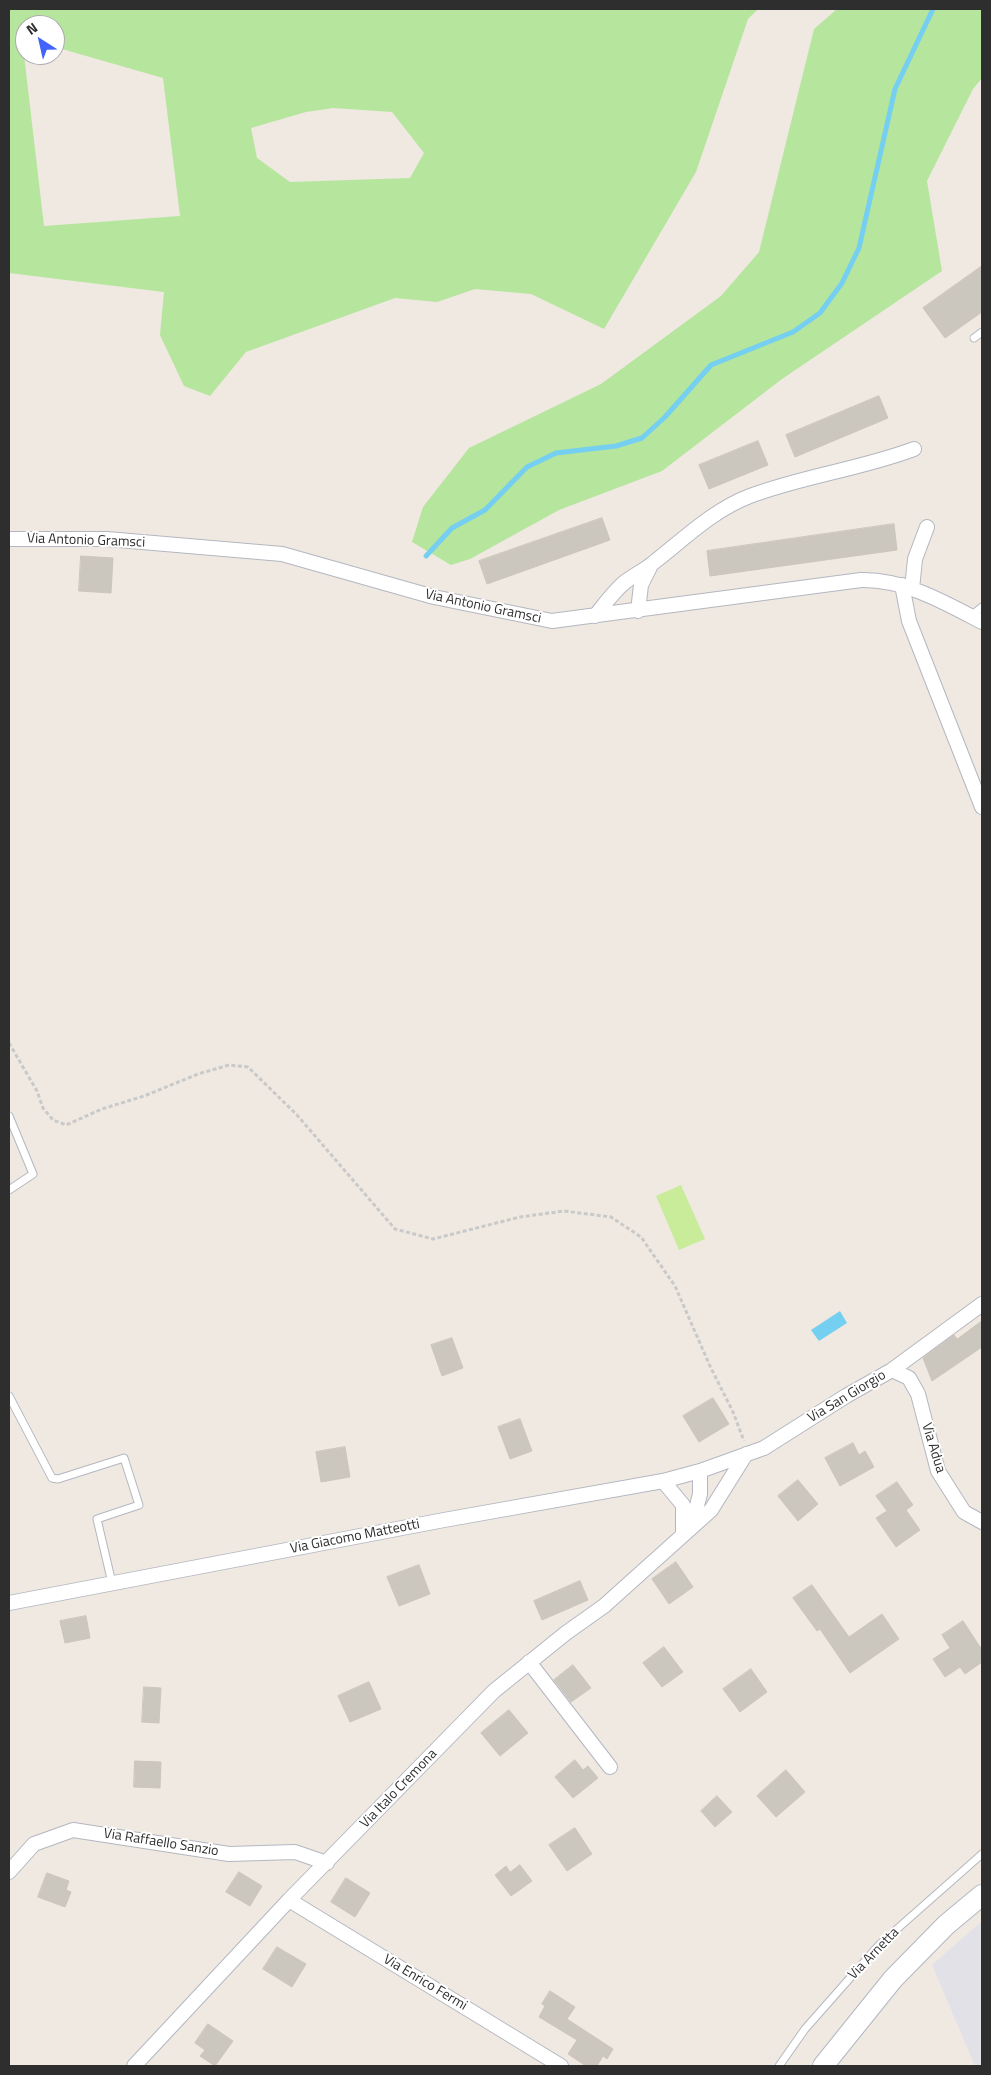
<!DOCTYPE html>
<html>
<head>
<meta charset="utf-8">
<style>
	body { margin:0 }
	#map { position:relative; width:991px; height:2075px; overflow:hidden; background:#efe9e1; font-family:"Titillium Web",sans-serif }
	canvas { display:block }
	.frame { position:absolute; inset:0; border:10px solid #2e2e2e; pointer-events:none }
	.north { position:absolute; left:15px; top:15px; width:50px; height:50px; box-sizing:border-box; background:#fff; border:1px solid #ababab; border-radius:50%; rotate:325deg; font-size:14px; font-weight:700; line-height:20px; text-align:center; color:#2e2e2e }
	.north::after { content:''; display:block; margin:auto; width:18px; height:22px; background:#4264fb; clip-path:polygon(50% 0,100% 100%,50% 72%,0 100%) }
</style>
</head>
<body>
<div id="map">
<canvas width="991" height="2075"></canvas>
<div class="frame"></div>
<div class="north">N</div>
</div>
<script>
const ctx = document.querySelector('canvas').getContext('2d');
ctx.lineJoin = 'round';
function fillPath(path, color) {
  ctx.fillStyle = color;
  ctx.fill(path, 'evenodd');
}
function trace(path, color, width, dash) {
  ctx.strokeStyle = color;
  ctx.lineWidth = width;
  ctx.lineCap = dash ? 'butt' : 'round';
  ctx.setLineDash(dash || []);
  ctx.stroke(path);
}
function drawText(font, color, halo, rows, align = 'center') {
  ctx.font = font + ' "Titillium Web",sans-serif';
  ctx.lineWidth = 4;
  ctx.setLineDash([]);
  ctx.textBaseline = 'middle';
  ctx.strokeStyle = halo;
  ctx.fillStyle = color;
  for (const [text, x, y, turn = 0] of rows) {
    ctx.save();
    ctx.translate(x, y);
    ctx.rotate((+turn || 0) * Math.PI / 180);
    ctx.textAlign = isNaN(turn) ? turn : align;
    if (halo) ctx.strokeText(text, 0, 0);
    ctx.fillText(text, 0, 0);
    ctx.restore();
  }
}
const industrial = new Path2D(`
	M982,1921V2066H975L932,1965Z`);
const green = new Path2D(`
	M9,9H758L748,19L696,172L604,329L531,294L475,289L437,302L395,298L246,352L210,396L184,386L160,335L164,292L9,273ZM25,25H55V47L163,78L180,216L44,226L22,38L25,39ZM333,108L392,112L424,153L410,178L290,182L257,158L251,128L306,112Z
	M837,9H982V78L973,89L927,181L942,271L782,379L662,471L559,510L470,559L451,565L412,542L423,507L469,448L601,384L721,296L759,252L814,29Z`);
const pitch = new Path2D(`
	M681,1185L705,1239L679,1250L656,1196Z`);
const water = new Path2D(`
	M840,1311L847,1323L819,1341L811,1330Z`);
const stream = new Path2D(`
	M426,556L452,528L485,510L527,467L556,453L616,446L642,438L665,417L711,365L793,332L820,313L842,283L859,248L895,89L933,9`);
const building = new Path2D(`
	M982,266V312L945,338L923,308Z
	M879,396L888,418L795,457L786,435Z
	M758,441L768,465L709,489L699,465Z
	M602,518L610,540L487,584L479,561Z
	M894,524L897,550L710,576L707,551Z
	M81,556L113,558L111,593L79,591Z
	M982,1321V1347L932,1381L923,1358L954,1335L957,1339Z
	M452,1338L463,1368L442,1376L431,1345Z
	M713,1398L729,1424L699,1442L683,1416Z
	M520,1419L532,1451L510,1459L498,1427Z
	M853,1443L859,1455L865,1451L874,1467L840,1486L825,1458Z
	M345,1447L350,1477L321,1482L316,1452Z
	M798,1480L818,1504L798,1521L778,1496Z
	M897,1482L913,1505L906,1510L920,1530L896,1547L876,1518L887,1511L876,1496Z
	M676,1562L693,1587L669,1604L652,1579Z
	M419,1565L430,1594L399,1606L387,1577Z
	M580,1581L588,1600L542,1620L534,1601Z
	M812,1585L849,1637L882,1614L899,1639L850,1673L820,1629L817,1631L793,1598Z
	M86,1616L90,1638L65,1643L60,1621Z
	M963,1621L982,1650V1662L965,1674L960,1667L945,1677L933,1659L950,1648L942,1635Z
	M664,1647L683,1672L662,1687L643,1663Z
	M573,1665L591,1688L571,1702L554,1680Z
	M751,1669L767,1692L740,1712L723,1689Z
	M369,1682L381,1709L350,1722L338,1696Z
	M144,1687L161,1688L159,1723L142,1722Z
	M509,1710L528,1733L500,1756L481,1733Z
	M575,1760L583,1770L588,1766L598,1778L573,1798L555,1777Z
	M135,1761L161,1762L160,1788L134,1787Z
	M786,1770L805,1792L776,1817L757,1796Z
	M717,1796L732,1812L715,1827L701,1811Z
	M575,1828L592,1854L567,1871L549,1845Z
	M520,1865L532,1881L511,1896L495,1875L506,1866L510,1872Z
	M239,1872L262,1886L250,1906L226,1892Z
	M47,1873L69,1881L66,1890L71,1892L65,1907L38,1897Z
	M346,1878L370,1893L355,1917L331,1902Z
	M277,1947L306,1964L292,1987L263,1969Z
	M550,1991L575,2007L567,2019L613,2049L607,2059L603,2056L597,2066H586L568,2054L577,2040L539,2017L545,2006L542,2004Z
	M208,2024L233,2041L215,2066L200,2056L205,2050L195,2043Z`);
const path = new Path2D(`
	M9,1043L37,1091L43,1108L53,1120L66,1125L102,1109L144,1096L198,1074L229,1065L248,1067L297,1115L395,1229L433,1239L520,1217L564,1211L611,1217L641,1237L675,1286L710,1366L733,1412L744,1441`);
const service = new Path2D(`
	M974,338L982,332
	M971,616L982,607
	M9,1116L33,1174L9,1190
	M9,1396L52,1478L58,1479L124,1458L139,1505L97,1519L112,1583
	M779,2066L805,2029L880,1944L982,1854`);
const minor = new Path2D(`
	M9,539H107L282,554L434,597L552,621L861,580C904,579 944,602 982,622
	M902,585L909,621L982,807
	M912,589L915,559L927,527
	M638,611L641,585L650,567
	M595,616C604,605 614,591 625,582C634,575 645,570 653,563C684,539 713,510 750,496C803,476 861,469 914,449
	M892,1370L909,1378L918,1394L938,1471L964,1512L982,1522
	M663,1481L683,1505V1533
	M692,1525L700,1494V1471
	M9,1603L444,1520L663,1481L700,1471L764,1448L846,1396L892,1370L982,1304
	M529,1662L610,1767
	M9,1872L34,1844L73,1830L229,1854L295,1852L327,1863
	M289,1900L561,2066
	M134,2066L289,1900L494,1691L566,1633L604,1606L711,1510L746,1454`);
const secondary = new Path2D(`
	M823,2066L893,1979L946,1925L982,1895`);
const streetNames = [
	["Via Antonio Gramsci",86,541,2],
	["Via Antonio Gramsci",483,607,12],
	["Via San Giorgio",847,1397,-31],
	["Via Adua",933,1448,73],
	["Via Giacomo Matteotti",355,1537,-11],
	["Via Italo Cremona",399,1789,-46],
	["Via Raffaello Sanzio",161,1843,9],
	["Via Arnetta",874,1954,-46],
	["Via Enrico Fermi",425,1983,31]
];
fillPath(industrial, '#e3e1e8');
fillPath(green, '#b6e59e');
fillPath(pitch, '#c9ec9a');
fillPath(water, '#75cff0');
trace(stream, '#75cff0', 5);
fillPath(building, '#cbc7bf');
trace(building, '#cbc5ba', 1);
trace(service, '#b4b7c1', 9);
trace(minor, '#b4b7c1', 16);
trace(secondary, '#b4b7c1', 22);
trace(path, '#c9c9c9', 3, [4, 2.5]);
trace(service, '#fff', 7);
trace(minor, '#fff', 14);
trace(secondary, '#fff', 20);
drawText('14px', '#2e2e2e', '#fff', streetNames);
</script>
</body>
</html>
